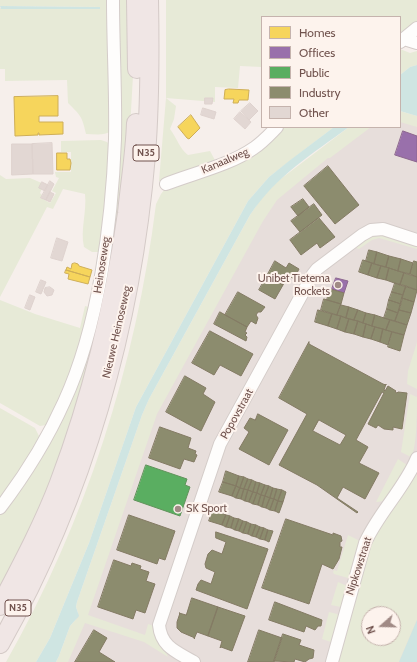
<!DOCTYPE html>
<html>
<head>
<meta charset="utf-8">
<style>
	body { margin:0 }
	#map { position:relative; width:417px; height:662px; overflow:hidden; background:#f6efeb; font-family:Cabin,sans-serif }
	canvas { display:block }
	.legend { position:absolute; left:261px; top:16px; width:140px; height:112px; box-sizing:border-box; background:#fdf3ed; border:1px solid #c5b3ad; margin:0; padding:5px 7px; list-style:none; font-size:12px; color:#71534e }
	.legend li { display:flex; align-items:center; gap:8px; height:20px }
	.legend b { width:20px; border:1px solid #c5b3ad }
	.north { position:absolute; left:361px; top:606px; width:40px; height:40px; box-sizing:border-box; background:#fdf3ed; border:1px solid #c5b3ad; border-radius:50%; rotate:250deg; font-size:11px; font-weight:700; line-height:16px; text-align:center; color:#71534e }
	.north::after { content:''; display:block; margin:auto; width:14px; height:18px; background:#a08a85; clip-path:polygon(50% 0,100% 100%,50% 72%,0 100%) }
</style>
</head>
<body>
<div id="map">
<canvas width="417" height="662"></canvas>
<ul class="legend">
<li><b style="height:11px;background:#f6d55c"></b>Homes</li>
<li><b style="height:11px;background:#9970ab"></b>Offices</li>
<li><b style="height:11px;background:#5aae61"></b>Public</li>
<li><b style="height:11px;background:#8c8c6e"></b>Industry</li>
<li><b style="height:11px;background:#e2d7d3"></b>Other</li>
</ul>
<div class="north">N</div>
</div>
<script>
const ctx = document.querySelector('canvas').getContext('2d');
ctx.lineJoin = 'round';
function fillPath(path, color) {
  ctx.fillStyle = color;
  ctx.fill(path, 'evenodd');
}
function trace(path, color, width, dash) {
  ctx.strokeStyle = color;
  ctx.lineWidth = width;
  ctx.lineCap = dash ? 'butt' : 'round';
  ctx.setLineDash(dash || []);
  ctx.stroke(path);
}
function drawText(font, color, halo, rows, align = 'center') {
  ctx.font = font + ' Cabin,sans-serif';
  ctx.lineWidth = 4;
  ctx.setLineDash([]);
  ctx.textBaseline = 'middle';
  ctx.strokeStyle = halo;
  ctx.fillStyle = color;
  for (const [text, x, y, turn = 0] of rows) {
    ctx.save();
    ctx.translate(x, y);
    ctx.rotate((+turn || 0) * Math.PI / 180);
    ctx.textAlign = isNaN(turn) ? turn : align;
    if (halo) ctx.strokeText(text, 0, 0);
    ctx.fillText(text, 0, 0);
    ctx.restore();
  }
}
const industrial = new Path2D(`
	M400,118L417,123V662H59L169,381L268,204L362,127H400ZM369,614H393V638H369Z`);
const green = new Path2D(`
	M0,0H108L111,131C104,136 95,134 86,134C82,116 81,116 68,103L67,80L5,81V69H0V8L100,9V7L0,6Z
	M119,0H132L133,75L130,129L107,301L54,481L0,598V513L26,479L102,299Z
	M166,0H417V26L400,40V17H262V67L240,66L238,88L215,87V102L166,98L176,106L174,119L170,129C177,138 179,148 188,155L210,151L216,162L167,181H159L166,98Z
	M400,49L410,53L417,51V65L410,67L400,75Z
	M400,111L417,116V127L400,122Z
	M282,127H334L269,177L248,201L136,407L89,543L50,638L36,662H6C86,521 136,365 156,204L161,194L165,189L206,172Z
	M349,127H371L330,158H328L277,200L263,221L157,414L88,615L145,635L148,624L154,626L168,657L144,642L85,623L68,662H56L59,656L70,626L79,616L76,607L77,602L142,415L149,399L250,215L263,196L278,181Z
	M101,140L107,142L111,146L100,252H92L84,247C80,230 87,212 85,194L63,189L53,209L47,207L0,297V175L6,179L30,178L44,184L40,193L42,195L41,198L50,203L56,193L52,191L59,178L56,177L55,172H71V152H61V141Z
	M378,234L417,245V249L379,238L372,240L359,249L356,248V246L369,236Z
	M0,300L35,314L80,328L85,306L89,307L70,379L46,425L40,426L0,403Z
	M417,342V389L407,384L408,371Z
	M410,394L417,397C417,410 417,449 411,457L401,452Z
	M0,408L35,428L40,438L0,503Z
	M398,459L407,465L408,467L386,501L376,502Z
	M417,469V620L399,662H336L369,544ZM369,614H393V638H369Z
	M348,535L360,541L350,578H348L334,574L333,572L334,570L337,571Z
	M338,582L347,586L341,607L331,605Z
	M329,612L337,614L339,616L333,641L331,642L322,639Z`);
const water = new Path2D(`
	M0,6L100,7V9H1Z
	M417,65V116L400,111V75L410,67Z
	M334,127H349C312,154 276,176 250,215L149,399L142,415L77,602L76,607L79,616L70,626L59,656L56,662H36L50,638L89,543L136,407L248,201L269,177L289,161Z
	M417,620V662H399Z`);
const homes = new Path2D(`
	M229,89L249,90L248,100H239L238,103H233L234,99H224L225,90Z
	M58,96V116H39V122H63V134L39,135V133H38V135L15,136L14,97Z
	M191,115L200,128L189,139L187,138L178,127Z
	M57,153H67V159H70L71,163L70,170H57Z
	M75,263L78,264L79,266L92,270L90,277L66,270L67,267L71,269L72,264Z
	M66,270L90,277L88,284L68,279L69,274L65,273Z`);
const offices = new Path2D(`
	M403,131L417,136V162L395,155Z
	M336,278L348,281L344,293L332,289Z`);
const public = new Path2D(`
	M146,465L187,479L185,485L190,487L180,516L134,500Z`);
const industry = new Path2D(`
	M328,166L359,205L335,224L304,186Z
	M303,199L309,207L298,216L291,207Z
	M314,204L322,215L300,232L291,221Z
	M319,218L335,237L320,248L317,243L301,255L290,240Z
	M369,250L377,252L374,264L366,261Z
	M377,252L389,256L386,267L374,264Z
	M389,256L401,259L398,271L386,267Z
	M401,259L413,263L410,274L398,271Z
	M363,260L372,263L368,275L359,272Z
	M275,261L286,268L289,263L299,269L294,279L288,275L283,285L267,276Z
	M414,261L417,262V277L410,274Z
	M372,263L381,266L377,278L368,275Z
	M381,266L389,268L386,280L377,278Z
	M389,268L404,273L400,285L386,280Z
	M404,273L417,277V290L400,285Z
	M267,276L283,285L275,299L259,290Z
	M395,283L406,286L403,295L392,292Z
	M406,286L417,290L414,302L402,298Z
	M330,289L344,293L341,304L327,300Z
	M238,292L265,307L261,312H258L256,315L258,318L256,324L251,321L247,327L225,315Z
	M392,292L403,295L401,304L389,300Z
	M402,298L414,302L411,313L399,310Z
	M324,299L341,304L337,315L321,310Z
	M389,300L401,304L398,313L387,309Z
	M341,305L349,307L346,318L337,315Z
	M349,307L358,310L354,320L346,318Z
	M387,309L398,313L395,321L384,318Z
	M318,310L332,314L328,326L315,322Z
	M358,310L366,313L363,323L354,320Z
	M399,310L411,313L407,325L395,321Z
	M220,312L247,327L245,332L247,333L245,335L247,337L246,341L214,324Z
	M366,313L375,315L372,326L363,323Z
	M332,314L341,316L337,329L328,326Z
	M375,315L390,320L386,330L372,326Z
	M341,316L349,319L345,332L337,329Z
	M349,319L358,321L354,334L345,332Z
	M390,320L407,325L404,335L386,330Z
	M358,321L366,324L363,337L354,334Z
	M366,324L375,327L371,339L363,337Z
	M375,327L383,329L380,342L371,339Z
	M383,329L392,332L388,345L380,342Z
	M210,331L253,354L241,376L220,365L214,375L192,363Z
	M392,332L404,335L400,351L388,347Z
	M309,342V344L383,384L386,385V384L384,390L385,391L388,386L396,391L395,392L397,393L398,392L407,393L402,429L393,427V430L384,429L378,425L376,428L368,424L384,393L382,392L356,440L368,447L359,463L379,473L365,499L343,487L337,498L358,512L357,513L317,485L279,465L307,414L279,398ZM319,420L346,435L340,445L313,431Z
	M185,376L206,388L203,394L215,402L201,431L166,412Z
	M258,414L288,430L269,465L239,449L249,432L244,428L250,418L255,420Z
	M160,427L191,438L188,448L196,451L195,454L197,455L194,462L184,459L180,469L149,458Z
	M226,471L239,476L236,486L223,482Z
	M239,476L244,477L240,488L236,486Z
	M244,477L248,479L244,489L240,488Z
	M248,479L252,480L248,490L244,489Z
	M252,480L256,482L253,492L248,490Z
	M223,482L236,486L232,496L219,492Z
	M256,482L260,483L257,493L253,492Z
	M260,483L265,485L261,495L257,493Z
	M265,485L269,486L265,496L261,495Z
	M236,486L240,488L236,498L232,496Z
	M269,486L273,488L270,498L265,496Z
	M240,488L244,489L241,499L236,498Z
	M273,488L277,489L274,499L270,498Z
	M244,489L248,490L245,501L241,499Z
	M277,489L282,490L278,501L274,499Z
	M248,490L253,492L249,502L245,501Z
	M282,490L286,492L283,502L278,501Z
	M253,492L257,493L253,504L249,502Z
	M257,493L261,495L258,505L253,504Z
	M261,495L265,496L262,507L258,505Z
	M265,496L270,498L266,508L262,507Z
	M270,498L274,499L270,510L266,508Z
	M274,499L278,501L275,511L270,510Z
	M278,501L283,502L279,513L275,511Z
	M213,510L226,515L222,525L209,521Z
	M129,515L175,531L165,560L159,558L157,564L117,550Z
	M226,515L230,516L226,527L222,525Z
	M230,516L234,518L231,528L226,527Z
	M234,518L239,519L235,530L231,528Z
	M239,519L243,521L239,531L235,530Z
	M286,519L333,535V533L341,536L342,541L340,542V547H342L339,559L333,569L322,564L309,604L262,588Z
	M243,521L247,522L243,533L239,531Z
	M247,522L251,524L248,534L243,533Z
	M251,524L256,525L252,536L248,534Z
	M256,525L260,527L256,537L252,536Z
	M260,527L264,528L260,539L256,537Z
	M264,528L268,530L265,540L260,539Z
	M268,530L273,531L269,542L265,540Z
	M216,532L268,549L247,609L196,590L198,584L201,580L211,584L215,572L206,568L205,564L208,554L212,550L222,554L226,542L216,538Z
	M114,560L131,566L132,563L141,566L140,569L149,572L146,581L155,584L145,613L136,610L133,619L98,607Z
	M192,598L218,607L208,636L197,632L194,639L195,638L181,632L177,628V622L180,613H179L186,615Z
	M275,602L322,620L321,626H318L315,630L306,626L304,632L269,620Z
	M218,607L245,616L232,651L221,647L220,648L222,641L208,636Z
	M94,630L107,638L99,652L115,662H75Z
	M259,630L282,638L274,662H248Z
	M283,634L301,640L299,645L314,650L313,658L309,659L305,662L295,659L294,662L274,661Z`);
const building = new Path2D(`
	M205,98H213L212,104H205Z
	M250,103L258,111L249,120L241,111Z
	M203,108L216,112L214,119L201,115Z
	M240,112L251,122L245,129L234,119Z
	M52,143L53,174H33L32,144Z
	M12,144H32L33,174L12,175Z
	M50,181L54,184L46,200L41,198Z
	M42,182L48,185L45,191L39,188Z
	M50,192L54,194L50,202L46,200Z
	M57,238L68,242L62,261L51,258Z
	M41,280L46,282L41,294L36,292Z
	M50,287L54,290L52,295L47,296L44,292L45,288Z
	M30,295L35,297L30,310L25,308Z`);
const minor = new Path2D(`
	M404,39L417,43
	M400,42L417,28
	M166,184C194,173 230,165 254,148C263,142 270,134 277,127
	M0,508C25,475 47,440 64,402C99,326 112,222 115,139C116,93 113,46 113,0
	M194,662C177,652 161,647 159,625L220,444L313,274L317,269L362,235L371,230L383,229L417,240
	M332,662L365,543C379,512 404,489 417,458`);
const highway = new Path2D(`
	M136,0L137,69
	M0,606C21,566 43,525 59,483C92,396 114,305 127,213C130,183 135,153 136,123
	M0,644C84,495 132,325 146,155C150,103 150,52 149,0`);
const markers = [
	[338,285,4,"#a08a85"],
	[178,509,4,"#a08a85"]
];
const shields = [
	[146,153,26],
	[18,608,26]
];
const shieldNames = [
	["N35",146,153],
	["N35",18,608]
];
const streetNames = [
	["Kanaalweg",225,161,-23],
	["Heinoseweg",102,265,-81],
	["Nieuwe Heinoseweg",117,332,-77],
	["Popovstraat",237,414,-61],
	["Nipkowstraat",359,566,-72]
];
const poiNames = [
	["Unibet Tietema",330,279],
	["Rockets",330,292],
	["SK Sport",186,509,"left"]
];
fillPath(industrial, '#e7dedb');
fillPath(green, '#e7ead7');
fillPath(water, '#cfe5e2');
fillPath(homes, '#f6d55c');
trace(homes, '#ceae58', 1);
fillPath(offices, '#9970ab');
trace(offices, '#8d678f', 1);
fillPath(public, '#5aae61');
trace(public, '#61935b', 1);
fillPath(industry, '#8c8c6e');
trace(industry, '#847b64', 1);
fillPath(building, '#e2d7d3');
trace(building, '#ded2ce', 1);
trace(minor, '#d4ccc9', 14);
trace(highway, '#d4cac7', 20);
trace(minor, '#fefdfc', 12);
trace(highway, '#f0e6e5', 18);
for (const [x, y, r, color] of markers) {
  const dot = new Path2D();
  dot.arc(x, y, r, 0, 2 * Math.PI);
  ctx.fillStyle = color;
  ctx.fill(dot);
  trace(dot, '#fdf3ed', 1.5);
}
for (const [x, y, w] of shields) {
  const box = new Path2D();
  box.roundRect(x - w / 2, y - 8, w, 16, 3);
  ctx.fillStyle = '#fdf3ed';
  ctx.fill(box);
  trace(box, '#71534e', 1);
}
drawText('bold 10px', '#71534e', null, shieldNames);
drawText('11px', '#71534e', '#fdf3ed', streetNames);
drawText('11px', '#71534e', '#fdf3ed', poiNames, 'right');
</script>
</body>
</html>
